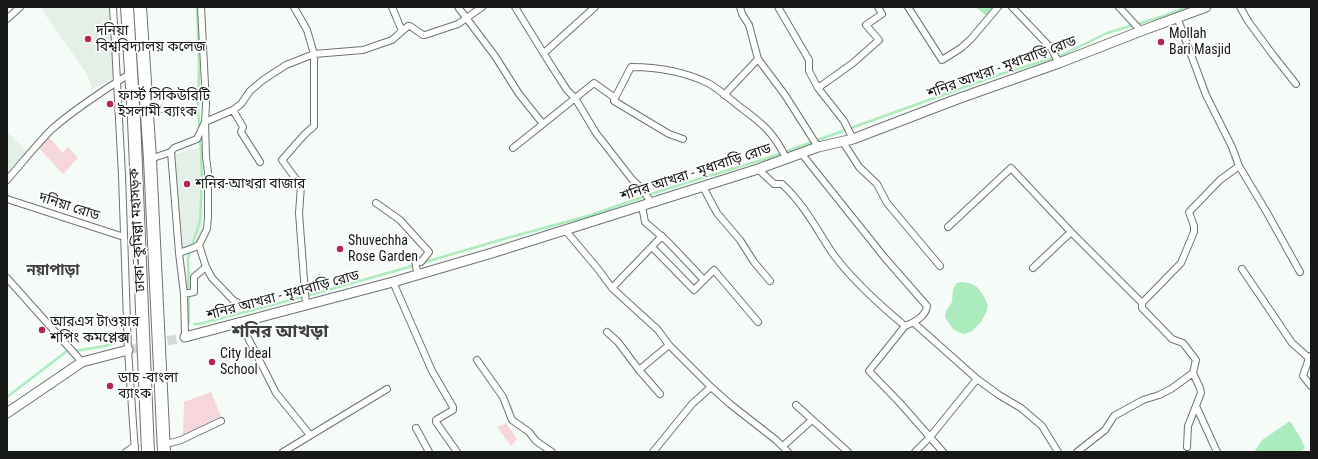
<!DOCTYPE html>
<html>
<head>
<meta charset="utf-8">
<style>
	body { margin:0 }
	#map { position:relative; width:1318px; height:459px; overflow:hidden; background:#f5fbf7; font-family:"Roboto Condensed",sans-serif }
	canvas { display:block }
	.frame { position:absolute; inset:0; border:8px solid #161816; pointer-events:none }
</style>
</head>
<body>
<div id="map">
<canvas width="1318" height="459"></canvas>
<div class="frame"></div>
</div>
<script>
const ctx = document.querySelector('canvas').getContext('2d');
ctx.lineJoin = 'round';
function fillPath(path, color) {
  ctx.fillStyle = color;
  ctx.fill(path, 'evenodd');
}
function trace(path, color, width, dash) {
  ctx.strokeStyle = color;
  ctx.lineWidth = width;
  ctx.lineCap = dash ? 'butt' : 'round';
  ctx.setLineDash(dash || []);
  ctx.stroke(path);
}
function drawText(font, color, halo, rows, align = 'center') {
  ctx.font = font + ' "Roboto Condensed","Noto Sans Bengali",sans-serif';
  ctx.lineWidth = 3.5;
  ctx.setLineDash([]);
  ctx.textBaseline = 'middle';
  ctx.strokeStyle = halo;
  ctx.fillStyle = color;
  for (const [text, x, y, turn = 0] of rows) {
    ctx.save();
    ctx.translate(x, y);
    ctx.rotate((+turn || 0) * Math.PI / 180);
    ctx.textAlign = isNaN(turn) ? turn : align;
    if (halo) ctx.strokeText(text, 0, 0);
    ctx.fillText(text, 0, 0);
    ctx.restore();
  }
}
const built = new Path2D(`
	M41,7H111L117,76L92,89L87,74L44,13Z
	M7,132L27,151L7,175Z
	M199,148L203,214L201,239L197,247L177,250L171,155Z`);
const green = new Path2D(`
	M48,136L63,153L68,147L78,158L63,174L38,147Z
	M211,392L221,416L183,435L184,402Z
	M506,423L517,439L511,446L497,427Z`);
const water = new Path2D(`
	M975,7H997L987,16Z
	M962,282L969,283L977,287L984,296L988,306L986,313L981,322L972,331L965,334L958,332L953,329L945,317L946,311L952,302L953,289L957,283Z
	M1290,421L1300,437L1305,448L1301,452H1254L1262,440Z`);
const stream = new Path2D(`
	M197,7L199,67L198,111L200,129
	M422,263L507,238L588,216L666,189L765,159L1001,74L1060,56L1107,33L1164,16L1187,7
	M189,323L188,258L200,221L202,179L200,136
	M194,324H199L310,295L416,265
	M75,351L105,346L114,343
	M7,397L67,351`);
const secondaryTunnel = new Path2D(`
	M128,350L185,337`);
const street = new Path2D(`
	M113,7L122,175L128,350L135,452
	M294,7L307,30L314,54V126L304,135L282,160L301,186L299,213L306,306
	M392,7L402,31
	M458,7L495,56L519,94L543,124L594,83L615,98L614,101L669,134L683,139
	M515,7L549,62L567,90L575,98L596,133L631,178L640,187L651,202
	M740,7L742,14L749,25L758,59L785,95L818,147
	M778,7L809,60V71L818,88L844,121L853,139
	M908,7L942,60L961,48L971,39L998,7
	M1012,7L1051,48L1059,63
	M1119,7L1141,31
	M1240,7L1248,21L1273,55L1296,84
	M1177,17L1206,95L1232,147L1239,166L1266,211L1300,272
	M7,19L20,7
	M544,53L595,7
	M818,88L853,63L879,40L866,25L882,14L878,7
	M724,95L758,59
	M615,98L631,67C656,67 685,72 708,83C719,89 730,99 740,107C762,123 774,133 786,158
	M233,110L243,127L241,132L260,162
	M843,142L859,167L877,184L887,203L940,266
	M513,148L543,124
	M171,152L179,253L193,248L199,245L207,229L208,217V172L206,157L205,122L206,104L201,7
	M801,153L885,258L927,306C926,316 914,323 905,326L869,371L900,403L943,452
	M156,157L171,152L174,148L197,139L205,122L233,110L241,104L250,91L263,80L286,65L314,54L363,50L392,40L408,26H410L423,35H425L458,24L482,7
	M758,169L774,184H782C803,203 816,228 831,251C849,277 881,306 905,326
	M7,180C22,163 36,145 52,129C76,108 104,90 131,73
	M703,187L717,213L740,240L754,262L770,281
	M7,199L124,237
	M376,203L400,220L429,252L421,262L415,261L417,271L416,275
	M642,206L645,222L668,242L704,280
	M948,227L1011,168L1071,232L1142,303
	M566,231L598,269L612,288L658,330L669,345L711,387L730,404L776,440L788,452
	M652,247L694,290L714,270L758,322
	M179,253L184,294L185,337
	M206,267L212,278L234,301L237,302
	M1033,268L1071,232
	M1242,269L1292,343L1309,358
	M7,278L82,362
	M393,282L432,371L453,407V410L436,420V422L457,452
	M612,288L662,236
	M184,294L194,292V277L206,267L199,245
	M240,322L276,393L310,435
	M914,323L977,379L999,395L1021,408L1042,426L1058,452
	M607,332L618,342L639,370L669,345
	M1311,356L1309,358L1303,376L1311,386
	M477,360L503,397L512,420L529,432L536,441L552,452
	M639,370L660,394
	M796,405L848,452
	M1196,406L1217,452
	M416,428L429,452
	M170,443L181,440L221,421
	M783,446L812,420
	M1187,447L1188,426L1201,393L1200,388L1193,373L1196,360L1183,343L1172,339L1142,308V303L1181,263L1194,232V226L1189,212L1220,180L1239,166
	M126,452L135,446
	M283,452L387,389
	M653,452L692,404L711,387
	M915,452L930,437L977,379
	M1077,452L1105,430L1114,416L1143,400L1159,395L1171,389L1193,373`);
const secondary = new Path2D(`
	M185,337L393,282L492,253L758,169L818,147L853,139L960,98L1059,63L1141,31L1206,7
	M7,413L82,362L128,350`);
const highway = new Path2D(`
	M127,7L134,120L148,452
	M140,7L150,159L164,452`);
const streetBridge = new Path2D(`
	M118,110L162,109`);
const markers = [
	[88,39,4,"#b42454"],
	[1161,42,4,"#b42454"],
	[110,104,4,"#b42454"],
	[187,184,4,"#b42454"],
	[340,249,4,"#b42454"],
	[42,330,4,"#b42454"],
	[212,362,4,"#b42454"],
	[110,386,4,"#b42454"]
];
const poiNames = [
	["দনিয়া",96,31],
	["বিশ্ববিদ্যালয় কলেজ",96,47],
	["Mollah",1169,34],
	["Bari Masjid",1169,50],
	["ফার্স্ট সিকিউরিটি",118,96],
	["ইসলামী ব্যাংক",118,112],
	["শনির-আখরা বাজার",195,184],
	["Shuvechha",348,241],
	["Rose Garden",348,257],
	["আরএস টাওয়ার",50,322],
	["শপিং কমপ্লেক্স",50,338],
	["City Ideal",220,354],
	["School",220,370],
	["ডাচ -বাংলা",118,378],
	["ব্যাংক",118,394]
];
const streetNames = [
	["শনির আখরা - মৃধাবাড়ি রোড",1002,68,-20],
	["শনির আখরা - মৃধাবাড়ি রোড",696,173,-18],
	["দনিয়া রোড",69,207,18],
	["ঢাকা–কুমিল্লা মহাসড়ক",138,230,-93],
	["শনির আখরা - মৃধাবাড়ি রোড",283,296,-15]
];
const neighbourhoodNames = [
	["নয়াপাড়া",53,271]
];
const districtNames = [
	["শনির আখড়া",280,332]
];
fillPath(built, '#e4f0e7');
fillPath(green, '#f5d6da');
fillPath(water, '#abebbe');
trace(stream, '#abebbe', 2.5);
trace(secondaryTunnel, '#d4d9d5', 9, [9, 4.5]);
trace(street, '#6f7370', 8);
trace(secondary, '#6f7370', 11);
trace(highway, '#6f7370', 14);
trace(street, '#fff', 6);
trace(secondary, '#fff', 9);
trace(highway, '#fff', 12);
trace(streetBridge, '#6f7370', 8, []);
trace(streetBridge, '#fff', 6);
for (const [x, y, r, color] of markers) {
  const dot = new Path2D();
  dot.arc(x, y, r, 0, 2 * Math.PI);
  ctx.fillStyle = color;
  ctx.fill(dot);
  trace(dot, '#fff', 1.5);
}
drawText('14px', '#161816', '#fff', poiNames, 'left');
drawText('14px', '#161816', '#fff', streetNames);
drawText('bold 15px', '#3e423f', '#fff', neighbourhoodNames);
drawText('bold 18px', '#3e423f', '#fff', districtNames);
</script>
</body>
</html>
